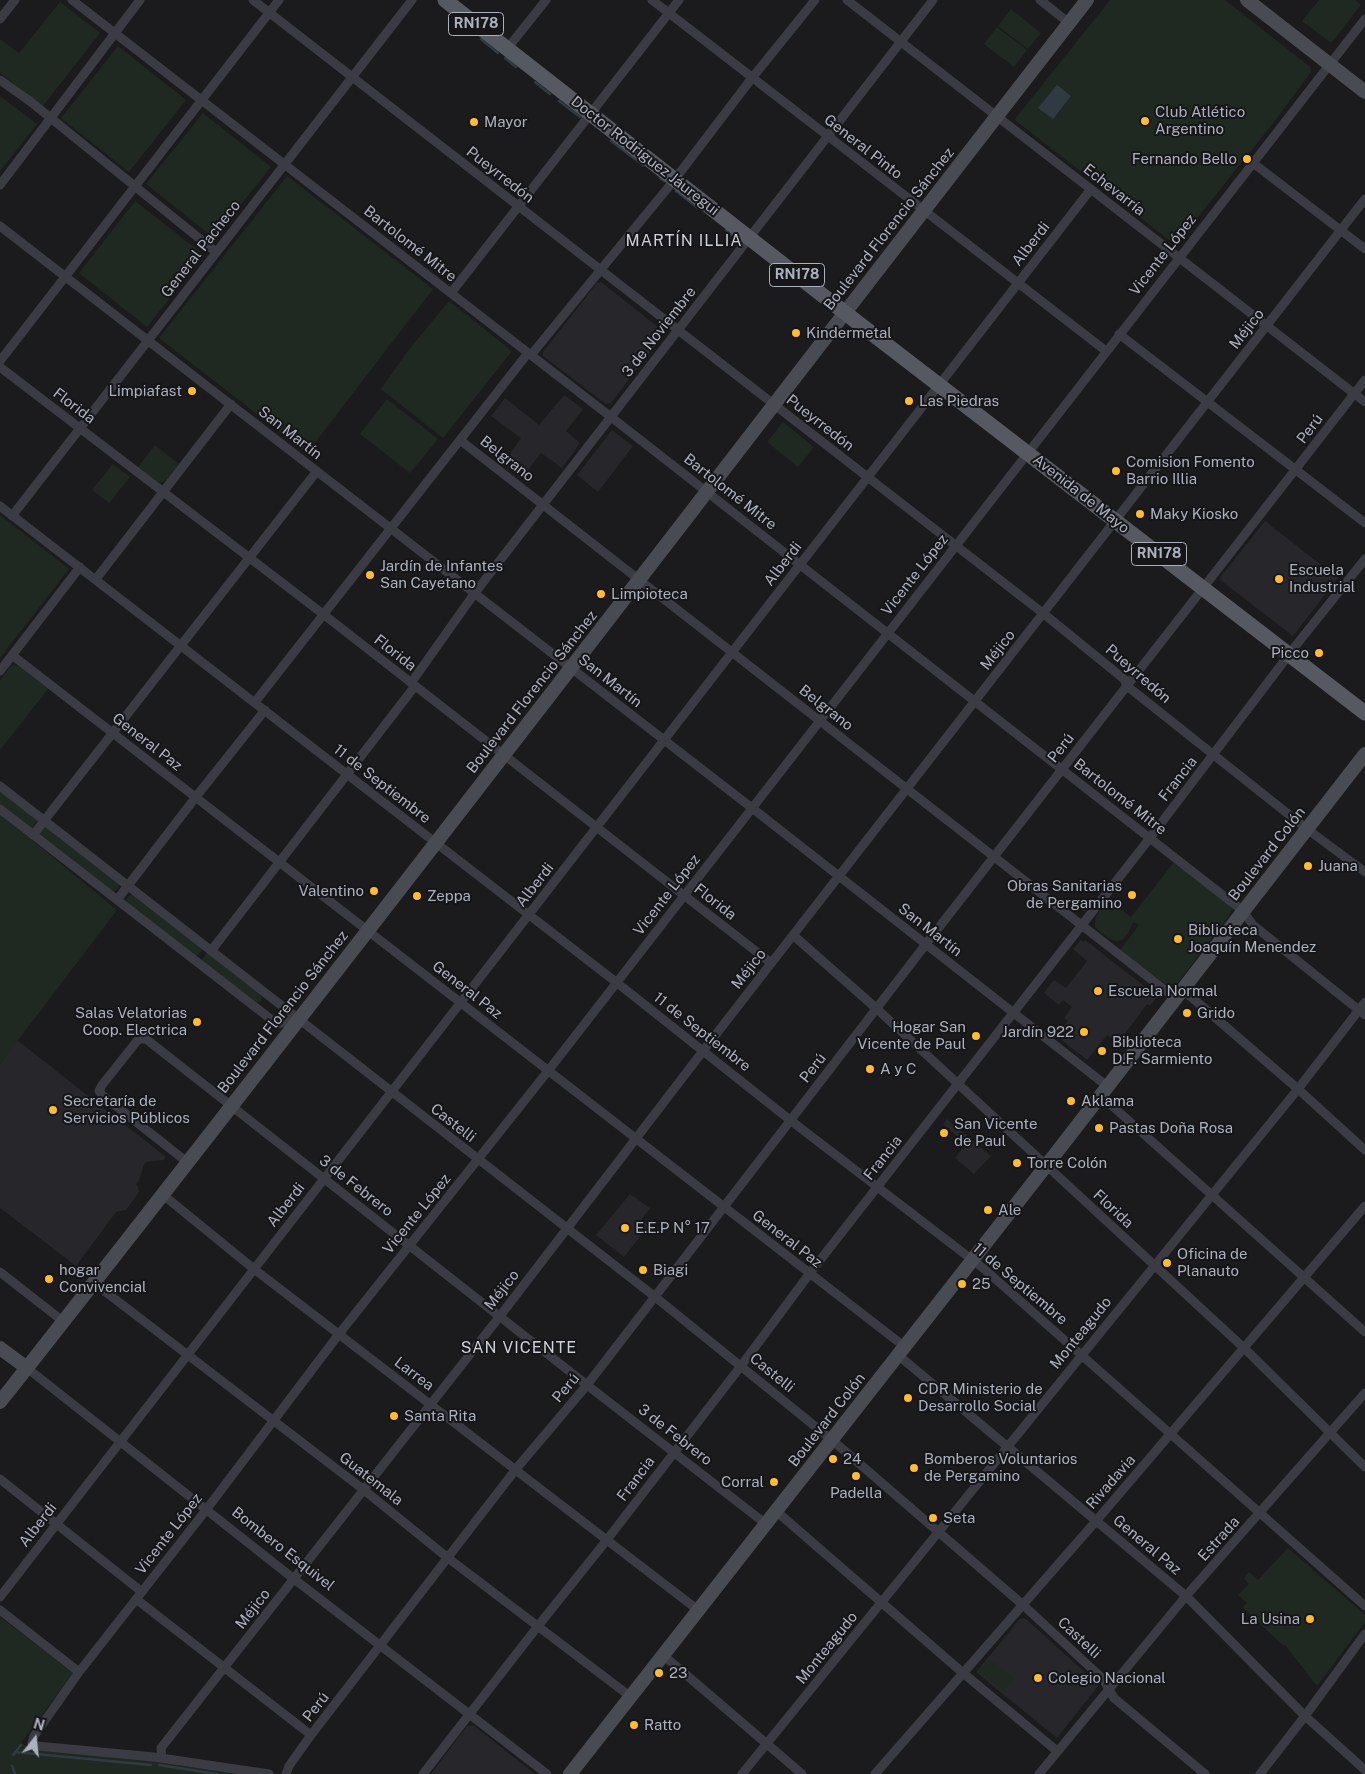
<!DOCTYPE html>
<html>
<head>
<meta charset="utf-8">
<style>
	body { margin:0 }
	#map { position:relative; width:1365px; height:1774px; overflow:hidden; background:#1b1b1d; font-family:"Public Sans",sans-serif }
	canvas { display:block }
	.north { position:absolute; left:10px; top:1714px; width:50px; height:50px; -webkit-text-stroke:4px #161518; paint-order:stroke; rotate:16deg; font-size:14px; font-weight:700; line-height:20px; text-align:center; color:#acb1be }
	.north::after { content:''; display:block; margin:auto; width:18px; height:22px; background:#acb1be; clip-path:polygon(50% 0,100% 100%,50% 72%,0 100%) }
</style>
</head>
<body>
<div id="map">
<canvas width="1365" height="1774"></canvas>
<div class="north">N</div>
</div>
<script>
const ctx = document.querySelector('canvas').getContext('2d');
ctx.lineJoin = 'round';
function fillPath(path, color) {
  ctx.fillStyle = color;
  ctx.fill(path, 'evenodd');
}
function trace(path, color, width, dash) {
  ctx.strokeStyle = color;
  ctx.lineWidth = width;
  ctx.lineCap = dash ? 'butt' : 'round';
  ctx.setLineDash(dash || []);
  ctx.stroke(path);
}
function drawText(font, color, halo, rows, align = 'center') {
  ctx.font = font + ' "Public Sans",sans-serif';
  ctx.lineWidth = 4;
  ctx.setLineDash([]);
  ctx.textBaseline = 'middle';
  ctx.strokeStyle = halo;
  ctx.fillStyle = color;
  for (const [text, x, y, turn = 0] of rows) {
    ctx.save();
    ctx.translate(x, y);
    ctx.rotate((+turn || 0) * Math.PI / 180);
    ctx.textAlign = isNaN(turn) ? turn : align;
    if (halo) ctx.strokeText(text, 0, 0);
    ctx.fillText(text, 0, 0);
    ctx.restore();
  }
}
const built = new Path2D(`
	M601,282L662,330L663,335L611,403L606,404L543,356V352L597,283Z
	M564,395L583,409L566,431L580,443L562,468L541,453L521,479L503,464L521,438L491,416L505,398L539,425Z
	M612,430L633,446L598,492L577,475Z
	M1265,521L1338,578L1293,636L1219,579Z
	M1081,940L1084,942L1085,940L1157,996L1150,1006L1147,1004L1118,1043L1107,1035L1087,1060L1059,1038L1066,1029L1063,1027L1068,1021L1064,1018L1072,1007L1063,1000L1059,1005L1044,993L1054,980L1066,988L1087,961L1073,949Z
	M17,1040L166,1157L164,1160L145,1162L139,1180L136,1184L138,1187L139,1192L126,1210L116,1212L76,1266L0,1208V1064Z
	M947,1119L991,1156L974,1174L955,1158L966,1144L943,1124Z
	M630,1194L650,1208L641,1220L649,1225L624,1257L596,1235Z
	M1023,1618L1026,1619L1099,1685L1057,1738L977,1673V1671L1019,1620Z
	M473,1725L535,1774H431L467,1726Z`);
const green = new Path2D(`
	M1110,0H1225L1310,67L1311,72L1274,122L1178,242L1173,243L1016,121L1015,119Z
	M1319,0H1355L1361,5L1333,41L1330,42L1302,21Z
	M60,2L100,33L43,106L0,73V39L19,53Z
	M1011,9L1041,33L1028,49L998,26Z
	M997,27L1027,50L1014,67L984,44Z
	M118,46L186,100L129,172L61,118Z
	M0,96L37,124L0,171Z
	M203,113L271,167L214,238L146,184Z
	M287,176L433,289L307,453L159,338Z
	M135,201L204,255L147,327L79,273Z
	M449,301L512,351L443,438L381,389L407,352Z
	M387,399L438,439L410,473L360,434Z
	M783,422L814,447L798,467L767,442Z
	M155,445L179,464L166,480L162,483L156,481L138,467Z
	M113,464L130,477L109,503L92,490Z
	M0,515L69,569L0,658Z
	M14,665L19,666L48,689L0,750V680L10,667Z
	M0,791L37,820L31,829L0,804Z
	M0,814L117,910L0,1064Z
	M45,826L118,883L119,886L117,890L111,891L39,834Z
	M1174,862L1227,904L1232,909L1229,916L1176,985L1171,986L1165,984L1120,950L1139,925L1133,922C1123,949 1114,944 1095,927C1094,917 1100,910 1107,903L1111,902L1131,917Z
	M130,895L134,896L203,949L196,957L128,904L126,899Z
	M207,953L260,994L262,996L261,1001L256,1003L201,961Z
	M1288,1548L1365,1615V1622L1317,1686L1285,1645L1284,1646L1243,1608L1247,1603L1238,1595L1249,1584L1244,1578L1249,1572L1258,1580Z
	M0,1617L73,1673L21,1743L33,1750L154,1760L245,1774H0Z
	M990,1659L1014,1678L1003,1691L979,1672Z`);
const water = new Path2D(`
	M1057,85L1071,96L1053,119L1038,108Z`);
const stream = new Path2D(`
	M481,39L498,53
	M505,58L516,67
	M535,82L550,94
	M559,101L580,117
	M611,141L643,165
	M660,178L664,181
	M676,191L698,208
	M726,230L741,242
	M15,1752L151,1765
	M13,1755L21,1745
	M159,1765L217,1774
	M12,1766L15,1774`);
const street = new Path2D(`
	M72,0L611,417L1243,911L1253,925L1365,1015
	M253,0L1044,614L1124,679L1127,686L1307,829L1365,872
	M652,0L1106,351
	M847,0L1365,402
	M1040,0L1069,23
	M0,19L15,0
	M507,49L546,0
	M0,80L31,102L216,252
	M1253,163L1365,249
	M0,185L140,0
	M0,226L752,808L1107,1086
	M451,293L679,0
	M1119,334L1365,523
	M531,355L675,179L752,78L815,0
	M0,361L279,0
	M0,367L323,614L771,963
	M460,440L1175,998
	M0,506L616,982L790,1120L983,1268L1365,1606
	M12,516L412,0
	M96,579L231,404
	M12,655L905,1347
	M0,671L80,567
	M411,683L474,594L933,0
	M255,702L528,353
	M0,786L654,1296L832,1440L1022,1604L1103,1679L1114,1698L1205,1774
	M0,809L277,1024L299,1019
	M33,835L317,471
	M117,900L195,798L265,710
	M793,935L877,1009L1244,1348L1365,1467
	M211,951L415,686
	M1182,989L1298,1089L1365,1150
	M1100,1095L1365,1332
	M187,1162L102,1095L99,1091L102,1085L137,1041L140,1039H146L587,1385L766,1524
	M162,1194L254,1269L698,1610
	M0,1272L64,1322
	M94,1283L364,1490L448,1558L631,1697
	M898,1355L1186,1596L1305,1716L1365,1770
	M27,1368L294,1579L547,1774
	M0,1479L142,1592
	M776,1511L963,1673L1057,1751
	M0,1597L1091,189
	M136,1599L311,1735
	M0,1610L79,1672
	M663,1655L802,1774
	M162,1758L161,1748L500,1316L703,1051L1365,199
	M269,1774L154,1757L37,1746L32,1743L34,1736L79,1672L206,1510L339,1334L548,1071L1365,19
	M286,1774L289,1766L311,1735L516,1469L587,1385L926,944L1365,380
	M423,1774L538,1626L606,1541L741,1366L810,1273L1146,843L1297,644L1365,559
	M742,1774L1298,1089L1365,1002
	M875,1774L1096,1521L1365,1206
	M1039,1774L1186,1596L1365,1393
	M1260,1774L1305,1716L1365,1634`);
const secondary = new Path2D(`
	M1247,0L1365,92
	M0,1348L27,1368
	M0,1402C366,938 724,467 1087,0
	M570,1774L1046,1166L1365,754`);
const primary = new Path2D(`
	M445,0L844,312L1365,713`);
const markers = [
	[1145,121,5,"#ffbc31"],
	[474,122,5,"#ffbc31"],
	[1247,159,5,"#ffbc31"],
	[796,333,5,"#ffbc31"],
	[192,391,5,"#ffbc31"],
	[909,401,5,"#ffbc31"],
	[1116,471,5,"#ffbc31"],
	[1140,514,5,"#ffbc31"],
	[370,575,5,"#ffbc31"],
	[1279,579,5,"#ffbc31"],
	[601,594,5,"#ffbc31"],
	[1319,653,5,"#ffbc31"],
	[1308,866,5,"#ffbc31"],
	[374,891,5,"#ffbc31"],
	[1132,895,5,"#ffbc31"],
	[417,896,5,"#ffbc31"],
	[1178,939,5,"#ffbc31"],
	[1098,991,5,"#ffbc31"],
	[1187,1013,5,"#ffbc31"],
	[197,1022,5,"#ffbc31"],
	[1084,1032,5,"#ffbc31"],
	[976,1036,5,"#ffbc31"],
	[1102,1051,5,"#ffbc31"],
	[870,1069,5,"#ffbc31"],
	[1071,1101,5,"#ffbc31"],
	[53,1110,5,"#ffbc31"],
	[1099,1128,5,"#ffbc31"],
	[944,1133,5,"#ffbc31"],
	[1017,1163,5,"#ffbc31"],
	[988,1210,5,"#ffbc31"],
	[625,1228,5,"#ffbc31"],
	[1167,1263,5,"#ffbc31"],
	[643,1270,5,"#ffbc31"],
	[49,1279,5,"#ffbc31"],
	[962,1284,5,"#ffbc31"],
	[908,1398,5,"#ffbc31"],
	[394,1416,5,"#ffbc31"],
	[833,1459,5,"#ffbc31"],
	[914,1468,5,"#ffbc31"],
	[856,1476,5,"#ffbc31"],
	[774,1482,5,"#ffbc31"],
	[933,1518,5,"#ffbc31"],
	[1310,1619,5,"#ffbc31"],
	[659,1673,5,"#ffbc31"],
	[1038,1678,5,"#ffbc31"],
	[634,1725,5,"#ffbc31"]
];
const shields = [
	[476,24,55],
	[797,275,55],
	[1159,554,55]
];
const shieldNames = [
	["RN178",476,24],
	["RN178",797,275],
	["RN178",1159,554]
];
const poiNames = [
	["Club Atlético",1155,112],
	["Argentino",1155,129],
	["Mayor",484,122],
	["Fernando Bello",1237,159,"right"],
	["Kindermetal",806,333],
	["Limpiafast",182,391,"right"],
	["Las Piedras",919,401],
	["Comision Fomento",1126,462],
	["Barrio Illia",1126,479],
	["Maky Kiosko",1150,514],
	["Jardín de Infantes",380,566],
	["San Cayetano",380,583],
	["Escuela",1289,570],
	["Industrial",1289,587],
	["Limpioteca",611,594],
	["Picco",1309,653,"right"],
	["Juana",1318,866],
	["Obras Sanitarias",1122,886,"right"],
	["de Pergamino",1122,903,"right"],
	["Valentino",364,891,"right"],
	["Zeppa",427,896],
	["Biblioteca",1188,930],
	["Joaquín Menendez",1188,947],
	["Escuela Normal",1108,991],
	["Salas Velatorias",187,1013,"right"],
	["Coop. Electrica",187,1030,"right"],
	["Grido",1197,1013],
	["Hogar San",966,1027,"right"],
	["Vicente de Paul",966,1044,"right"],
	["Jardín 922",1074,1032,"right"],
	["Biblioteca",1112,1042],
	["D.F. Sarmiento",1112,1059],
	["A y C",880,1069],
	["Secretaría de",63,1101],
	["Servicios Públicos",63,1118],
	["Aklama",1081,1101],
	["San Vicente",954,1124],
	["de Paul",954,1141],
	["Pastas Doña Rosa",1109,1128],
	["Torre Colón",1027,1163],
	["Ale",998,1210],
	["E.E.P N° 17",635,1228],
	["Oficina de",1177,1254],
	["Planauto",1177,1271],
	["hogar",59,1270],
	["Convivencial",59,1287],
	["Biagi",653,1270],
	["25",972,1284],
	["CDR Ministerio de",918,1389],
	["Desarrollo Social",918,1406],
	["Santa Rita",404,1416],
	["24",843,1459],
	["Bomberos Voluntarios",924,1459],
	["de Pergamino",924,1476],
	["Corral",764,1482,"right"],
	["Padella",856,1493,"center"],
	["Seta",943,1518],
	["La Usina",1300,1619,"right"],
	["23",669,1673],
	["Colegio Nacional",1048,1678],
	["Ratto",644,1725]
];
const streetNames = [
	["General Pinto",863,147,38],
	["Doctor Rodríguez Jáuregui",645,156,38],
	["Pueyrredón",500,175,38],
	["Echevarría",1114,190,38],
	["Boulevard Florencio Sánchez",889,229,-52],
	["Bartolomé Mitre",410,244,38],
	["Alberdi",1031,244,-52],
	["General Pacheco",201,249,-52],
	["Vicente López",1163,255,-52],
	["Méjico",1247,329,-52],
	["3 de Noviembre",659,332,-52],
	["Florida",74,406,37],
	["Pueyrredón",820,423,38],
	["Perú",1310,429,-53],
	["San Martín",290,433,38],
	["Belgrano",507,459,38],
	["Bartolomé Mitre",730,492,38],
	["Avenida de Mayo",1081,494,38],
	["Alberdi",783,564,-52],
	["Vicente López",915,575,-52],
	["Méjico",998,650,-52],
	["Florida",395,653,38],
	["Pueyrredón",1138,674,41],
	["San Martín",610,681,38],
	["Boulevard Florencio Sánchez",532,692,-52],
	["Belgrano",826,708,38],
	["General Paz",147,742,38],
	["Perú",1061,748,-52],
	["Francia",1178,779,-52],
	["11 de Septiembre",382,784,38],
	["Bartolomé Mitre",1120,797,38],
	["Boulevard Colón",1267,854,-52],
	["Alberdi",535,885,-52],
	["Vicente López",667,895,-52],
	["Florida",715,902,38],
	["San Martín",930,930,38],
	["Méjico",749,969,-52],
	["General Paz",467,990,38],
	["Boulevard Florencio Sánchez",283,1012,-52],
	["11 de Septiembre",702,1032,38],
	["Perú",813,1068,-52],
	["Castelli",453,1123,38],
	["Francia",883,1158,-52],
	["3 de Febrero",356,1186,38],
	["Alberdi",286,1205,-52],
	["Florida",1113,1209,43],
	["Vicente López",417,1214,-51],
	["General Paz",787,1239,38],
	["11 de Septiembre",1020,1284,40],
	["Méjico",502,1290,-52],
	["Monteagudo",1081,1333,-51],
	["Castelli",772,1373,39],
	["Larrea",414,1374,37],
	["Perú",566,1388,-50],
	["Boulevard Colón",827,1420,-52],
	["3 de Febrero",675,1435,38],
	["Guatemala",371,1479,38],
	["Francia",636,1479,-53],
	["Rivadavia",1111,1482,-49],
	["Alberdi",38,1525,-52],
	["Vicente López",169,1534,-52],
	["Estrada",1219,1539,-48],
	["General Paz",1147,1545,40],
	["Bombero Esquivel",283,1549,38],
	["Méjico",253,1609,-52],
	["Castelli",1079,1638,43],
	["Monteagudo",827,1648,-51],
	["Perú",316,1707,-52]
];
const neighbourhoodNames = [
	["MARTÍN ILLIA",684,241],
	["SAN VICENTE",519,1348]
];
fillPath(built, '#27262a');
fillPath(green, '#202921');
fillPath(water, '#2f3a43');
trace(stream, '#2f3a43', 2.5);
trace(street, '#3b3c43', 9);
trace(secondary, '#494b53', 14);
trace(primary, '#575962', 15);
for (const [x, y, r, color] of markers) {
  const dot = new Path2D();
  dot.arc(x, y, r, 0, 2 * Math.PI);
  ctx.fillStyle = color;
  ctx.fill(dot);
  trace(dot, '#161518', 2);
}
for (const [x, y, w] of shields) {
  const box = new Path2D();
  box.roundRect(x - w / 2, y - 11.5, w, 23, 4);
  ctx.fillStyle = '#161518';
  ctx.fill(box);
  trace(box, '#acb1be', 1);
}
drawText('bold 14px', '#acb1be', null, shieldNames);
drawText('15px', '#acb1be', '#161518', poiNames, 'left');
drawText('15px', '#acb1be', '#161518', streetNames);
ctx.letterSpacing = '1px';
drawText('16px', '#ced1d9', '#161518', neighbourhoodNames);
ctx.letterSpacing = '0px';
</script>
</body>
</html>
